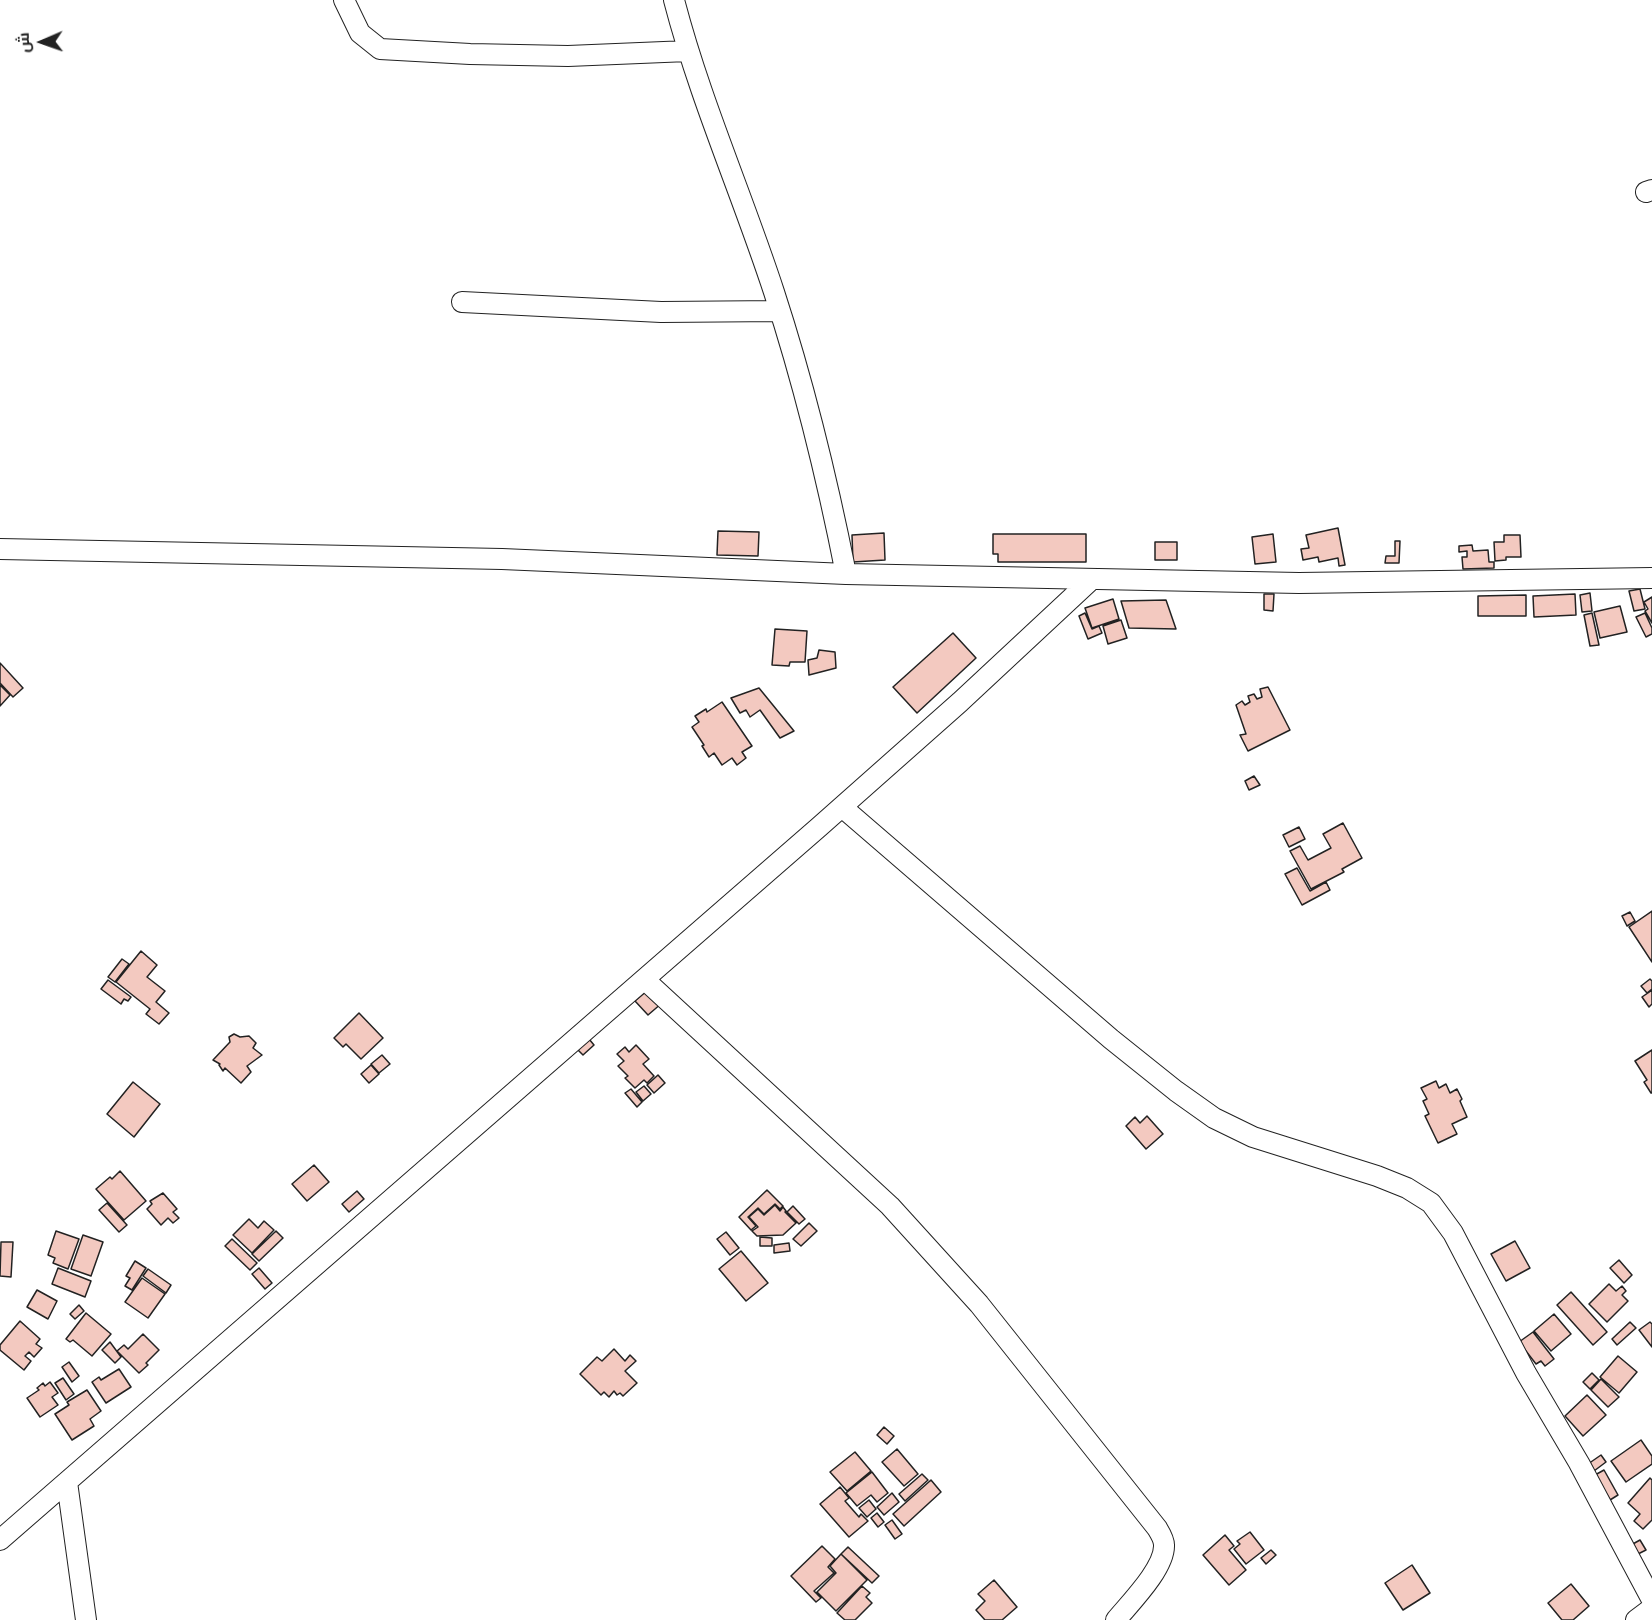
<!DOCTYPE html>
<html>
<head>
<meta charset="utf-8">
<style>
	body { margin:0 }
	#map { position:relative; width:1652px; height:1620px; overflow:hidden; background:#fff; font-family:Roboto,Cairo,sans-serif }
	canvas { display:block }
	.north { position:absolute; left:12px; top:12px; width:60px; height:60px; -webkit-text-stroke:4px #fff; paint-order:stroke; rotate:268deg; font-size:16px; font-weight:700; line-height:24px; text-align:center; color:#222 }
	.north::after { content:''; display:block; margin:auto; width:21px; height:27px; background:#222; clip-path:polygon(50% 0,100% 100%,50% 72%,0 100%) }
</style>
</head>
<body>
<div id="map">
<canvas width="1652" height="1620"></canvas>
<div class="north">ش</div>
</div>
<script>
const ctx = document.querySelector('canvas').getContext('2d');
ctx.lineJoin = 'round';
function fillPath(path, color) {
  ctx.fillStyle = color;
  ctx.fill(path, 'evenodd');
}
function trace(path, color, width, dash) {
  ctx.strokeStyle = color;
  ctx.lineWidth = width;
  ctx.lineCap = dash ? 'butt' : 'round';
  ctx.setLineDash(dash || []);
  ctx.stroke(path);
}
const building = new Path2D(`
	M1338,528L1345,565L1339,566L1338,558L1319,562L1318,557L1303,560L1301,549L1309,548L1306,535Z
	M718,531L759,532L758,556L717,555Z
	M884,533L885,560L853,562L852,535Z
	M993,534H1086V562H998V554H993Z
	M1273,534L1276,562L1255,564L1252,537Z
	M1504,535H1520L1521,557H1506V560L1495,561L1494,542H1504Z
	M1395,541H1400L1399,563H1385L1386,556H1395Z
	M1155,542H1177V560H1155Z
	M1472,545L1473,551L1488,550L1489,562H1494V568L1463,569L1462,557H1467V551L1459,552V546Z
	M1640,589L1645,609L1634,611L1629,591Z
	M1590,593L1592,611L1582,612L1580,595Z
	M1264,594H1274L1273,611L1264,610Z
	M1575,594L1576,615L1534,617L1533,596Z
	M1526,595V616H1478V596Z
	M1652,597V623L1645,611L1648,609L1644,602Z
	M1113,599L1119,619L1092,628L1085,608Z
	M1166,600L1176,629L1129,628L1121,601Z
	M1620,606L1627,632L1600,638L1594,612Z
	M1085,613L1092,629L1099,626L1102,633L1088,639L1079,616Z
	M1592,613L1599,645L1590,646L1584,615Z
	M1645,613L1652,628V634L1646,637L1636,617Z
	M1121,620L1127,638L1108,644L1103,626Z
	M775,629L807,631L805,662H790L789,666L772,665Z
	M953,633L976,658L917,713L893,687Z
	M819,650L835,652L836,668L809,675L808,660L817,658Z
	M0,663L23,688L13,697L0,683Z
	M0,685L10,695L0,706Z
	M1268,687L1290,730L1248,751L1240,735L1246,734L1236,705L1242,701L1245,705L1250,702L1248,696L1254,694L1257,699L1262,697L1260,689Z
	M759,688L794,731L780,738L760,710L750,717L746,710L740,713L731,698Z
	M722,702L752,746L742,752L746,758L737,765L732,758L722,765L714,753L709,757L702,746L704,745L692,727L699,722L695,716L706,709L707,712Z
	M1254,776L1260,785L1249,790L1245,781Z
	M1343,823L1362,858L1342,869L1344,872L1311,889L1290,851L1300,846L1308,860L1331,848L1323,834Z
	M1299,827L1305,839L1289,847L1283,835Z
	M1297,868L1310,891L1326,882L1330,890L1302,905L1285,874Z
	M1652,911V962L1629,927Z
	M1630,912L1635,921L1627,926L1622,916Z
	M141,951L157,965L147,977L165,991L156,1002L169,1013L159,1024L146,1014L150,1009L116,982Z
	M122,959L129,964L115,982L108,977Z
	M1650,979L1652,981V989L1647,993L1641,986Z
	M108,980L131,997L128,1001L124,999L121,1004L101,989Z
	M649,989L662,1003L648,1015L635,1001Z
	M1652,990V1004L1649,1007L1642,997Z
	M359,1013L383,1038L361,1059L346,1044L343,1047L334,1038Z
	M234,1034L240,1037L249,1036L256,1043L253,1048L262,1055L247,1066L251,1072L241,1083L225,1068L223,1071L219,1065L220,1064L213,1060L230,1042L229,1037Z
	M589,1039L594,1045L583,1055L577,1049Z
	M636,1045L649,1059L643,1064L654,1076L647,1083L644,1080L635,1088L625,1078L628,1076L618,1066L624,1061L617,1054L625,1047L629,1052Z
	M1652,1050V1093H1651L1644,1082L1647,1080L1635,1061Z
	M382,1055L390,1064L379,1073L371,1064Z
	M371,1065L379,1074L369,1083L361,1074Z
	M658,1075L665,1083L654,1093L647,1085Z
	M1436,1081L1439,1088L1446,1084L1450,1093L1457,1089L1462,1099L1460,1101L1467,1117L1452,1124L1457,1134L1438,1143L1425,1116L1429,1114L1423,1101L1427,1099L1421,1088Z
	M133,1082L160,1104L134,1137L107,1114Z
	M644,1086L651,1094L643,1101L636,1092Z
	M631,1089L642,1102L637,1107L625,1093Z
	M1147,1116L1163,1134L1146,1149L1126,1126L1135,1117L1140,1123Z
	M314,1165L329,1182L307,1201L292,1184Z
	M120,1171L146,1201L124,1220L96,1189L110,1177L112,1179Z
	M767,1190L783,1206L780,1209L775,1204L764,1214L758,1208L748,1217L756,1226L751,1230L739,1217Z
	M357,1191L364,1199L349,1212L342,1204Z
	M163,1193L177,1209L173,1212L179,1218L173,1223L168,1218L161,1225L147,1209L152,1204L150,1201Z
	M107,1203L127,1225L119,1232L99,1210Z
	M775,1205L780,1211L783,1207L786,1211L785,1212L796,1223L783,1235L757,1236L752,1231L758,1227L749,1217L758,1209L764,1215Z
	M793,1206L805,1219L799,1224L787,1212Z
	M249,1219L258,1228L264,1221L274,1230L252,1253L233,1235Z
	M809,1223L817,1231L801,1246L793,1239Z
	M56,1231L79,1239L68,1269L53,1263L55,1258L48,1255Z
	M276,1231L283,1238L259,1261L252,1254Z
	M726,1232L739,1248L730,1255L717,1239Z
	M83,1235L103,1242L91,1276L71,1269Z
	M760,1237L772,1238V1246H760Z
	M232,1239L257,1263L250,1270L225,1246Z
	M1515,1241L1530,1268L1506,1281L1491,1254Z
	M1,1242H13L11,1277L0,1276Z
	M789,1243L790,1251L774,1253V1245Z
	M741,1251L768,1283L746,1301L719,1269Z
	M1619,1260L1632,1275L1624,1283L1610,1268Z
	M135,1261L146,1268L132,1290L125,1286L130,1278L126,1276Z
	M58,1268L91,1281L85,1297L52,1284Z
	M259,1268L272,1283L265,1289L252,1274Z
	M148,1269L171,1285L166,1293L143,1276Z
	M142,1278L165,1294L148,1318L125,1302Z
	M1609,1284L1616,1291L1622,1286L1626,1291L1622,1295L1628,1301L1607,1322L1589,1304Z
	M37,1290L57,1301L48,1319L27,1307Z
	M1571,1292L1607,1332L1593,1345L1557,1305Z
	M79,1305L84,1311L75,1319L70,1314Z
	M86,1313L111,1334L92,1356L73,1340L70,1342L66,1339Z
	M1554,1314L1571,1334L1551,1351L1534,1331Z
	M20,1321L40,1339L36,1344L42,1348L34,1357L29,1352L25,1356L31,1361L24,1370L0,1350V1345Z
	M1630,1322L1636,1328L1617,1345L1612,1339Z
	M1650,1322L1652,1324V1347L1639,1330Z
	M1533,1332L1554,1359L1545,1366L1541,1361L1536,1364L1519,1342Z
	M143,1334L159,1350L146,1363L148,1365L139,1373L117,1351L124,1345L128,1349Z
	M110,1342L121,1357L115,1363L102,1350Z
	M614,1349L625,1361L630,1355L636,1361L625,1371L637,1383L623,1396L620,1393L617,1395L614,1391L609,1397L604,1392L601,1395L580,1374L597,1357L602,1361Z
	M1618,1356L1637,1372L1619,1393L1600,1377Z
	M69,1362L79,1376L72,1382L62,1367Z
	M119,1369L131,1387L106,1403L92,1382L99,1377L101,1380Z
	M1592,1373L1599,1380L1590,1389L1583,1382Z
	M63,1378L74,1394L66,1400L55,1383Z
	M1601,1379L1619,1397L1608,1407L1591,1390Z
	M50,1382L58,1393L52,1397L58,1405L40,1417L27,1398L39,1390L37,1388L43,1383L45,1386Z
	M87,1390L101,1411L90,1419L94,1426L72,1440L55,1414L69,1405L67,1402Z
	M1587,1395L1606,1415L1583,1436L1565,1416Z
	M884,1427L894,1436L887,1444L877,1435Z
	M1641,1440L1652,1456V1464L1626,1482L1611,1461Z
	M897,1449L918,1474L904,1486L882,1462Z
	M855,1452L871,1471L847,1491L830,1472Z
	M1601,1455L1606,1462L1594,1471L1588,1464Z
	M1604,1470L1618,1495L1610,1500L1595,1475Z
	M872,1472L888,1493L877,1502L871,1495L857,1506L846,1493Z
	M922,1474L928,1480L905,1501L899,1494Z
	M1650,1478L1652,1480V1520L1643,1529L1634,1521L1640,1514L1628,1503Z
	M931,1480L941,1492L904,1526L893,1514Z
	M840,1487L849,1498L845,1501L859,1517L861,1514L868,1521L849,1537L820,1504Z
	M892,1493L899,1502L884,1515L877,1507Z
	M869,1500L876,1509L867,1517L859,1508Z
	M877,1513L884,1522L878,1527L871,1518Z
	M892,1520L902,1534L895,1539L885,1525Z
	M1250,1532L1264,1550L1246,1564L1234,1549L1240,1544L1237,1541Z
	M1225,1535L1234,1546L1229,1550L1246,1570L1229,1585L1203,1555Z
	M1640,1540L1646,1550L1636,1555L1631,1545Z
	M822,1546L835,1559L828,1567L834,1573L814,1591L821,1598L816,1602L791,1576Z
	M848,1547L879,1576L872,1583L841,1554Z
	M1271,1550L1276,1555L1266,1564L1261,1558Z
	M841,1554L867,1580L836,1611L817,1592L836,1573L830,1566Z
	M1412,1565L1430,1593L1403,1610L1385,1583Z
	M994,1580L1017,1607L1002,1620H985L976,1610L985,1601L978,1594Z
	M1571,1584L1589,1606L1573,1620H1562L1548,1603Z
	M862,1586L870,1593L866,1597L872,1603L855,1620H845L837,1613Z`);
const minor = new Path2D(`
	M344,0L360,33L380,49L470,54L568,56L688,51
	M674,0C700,100 742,194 774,292C804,384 827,478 846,574
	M1646,192L1652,190
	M462,302L661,312L780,311
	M0,549L502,559L846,574L1299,583L1652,578
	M842,807L1111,1039L1176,1091L1214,1118L1253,1137L1377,1176L1407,1188L1431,1203L1453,1233L1526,1373L1579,1463L1652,1600
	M645,980L890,1206L979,1304L1157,1528C1160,1533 1164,1539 1164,1545C1165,1568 1130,1603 1116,1620
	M67,1482L86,1620
	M0,1540L819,827L960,702L1092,579
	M1636,1620L1652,1608`);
fillPath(building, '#f3c9c0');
trace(building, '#222', 1.5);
trace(minor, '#222', 22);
trace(minor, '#fff', 20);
</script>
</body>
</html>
